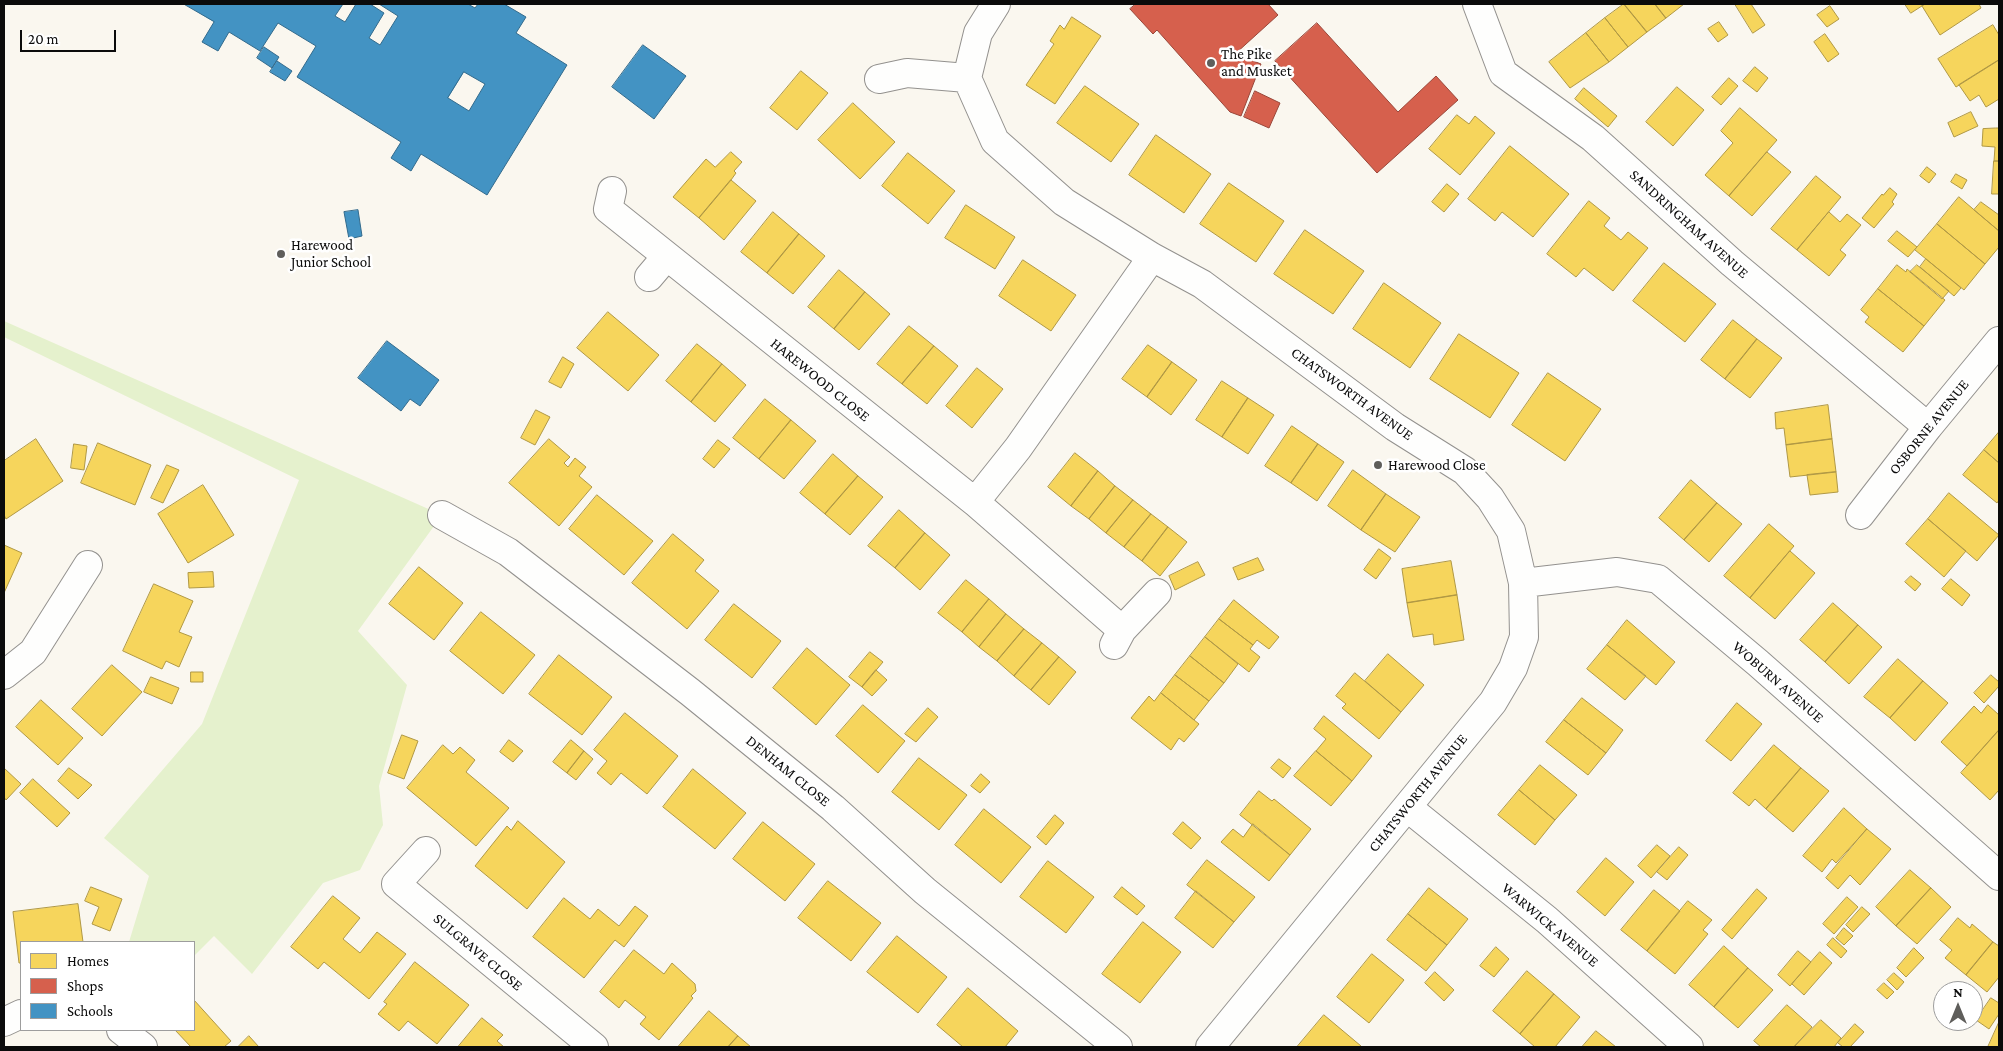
<!DOCTYPE html>
<html>
<head>
<meta charset="utf-8">
<style>
	body { margin:0 }
	#map { position:relative; width:2003px; height:1051px; overflow:hidden; background:#faf7ef; font-family:"Crimson Pro",serif }
	canvas { display:block }
	.frame { position:absolute; inset:0; border:5px solid #0b0b0b; pointer-events:none }
	.legend { position:absolute; left:20px; top:941px; width:175px; height:90px; box-sizing:border-box; background:#fff; border:1px solid #9d9d9d; margin:0; padding:6px 9px; list-style:none; font-size:15px; color:#0b0b0b }
	.legend li { display:flex; align-items:center; gap:10px; height:25px }
	.legend b { width:25px; border:1px solid #9d9d9d }
	.north { position:absolute; left:1933px; top:981px; width:50px; height:50px; box-sizing:border-box; background:#fff; border:1px solid #9d9d9d; border-radius:50%; rotate:0deg; font-size:14px; font-weight:700; line-height:20px; text-align:center; color:#0b0b0b }
	.north::after { content:''; display:block; margin:auto; width:18px; height:22px; background:#5f5e5b; clip-path:polygon(50% 0,100% 100%,50% 72%,0 100%) }
	.scale { position:absolute; left:20px; top:30px; width:96px; height:22px; box-sizing:border-box; border:2px solid #0b0b0b; border-top:0; padding-left:6px; font-size:15px; line-height:18px; white-space:nowrap; color:#0b0b0b; -webkit-text-stroke:4px #fff; paint-order:stroke }
</style>
</head>
<body>
<div id="map">
<canvas width="2003" height="1051"></canvas>
<div class="frame"></div>
<ul class="legend">
<li><b style="height:14px;background:#f6d55c"></b>Homes</li>
<li><b style="height:14px;background:#d6604d"></b>Shops</li>
<li><b style="height:14px;background:#4393c3"></b>Schools</li>
</ul>
<div class="north">N</div>
<div class="scale">20 m</div>
</div>
<script>
const ctx = document.querySelector('canvas').getContext('2d');
ctx.lineJoin = 'round';
function fillPath(path, color) {
  ctx.fillStyle = color;
  ctx.fill(path, 'evenodd');
}
function trace(path, color, width, dash) {
  ctx.strokeStyle = color;
  ctx.lineWidth = width;
  ctx.lineCap = dash ? 'butt' : 'round';
  ctx.setLineDash(dash || []);
  ctx.stroke(path);
}
function drawText(font, color, halo, rows, align = 'center') {
  ctx.font = font + ' "Crimson Pro",serif';
  ctx.lineWidth = 5;
  ctx.setLineDash([]);
  ctx.textBaseline = 'middle';
  ctx.strokeStyle = halo;
  ctx.fillStyle = color;
  for (const [text, x, y, turn = 0] of rows) {
    ctx.save();
    ctx.translate(x, y);
    ctx.rotate((+turn || 0) * Math.PI / 180);
    ctx.textAlign = isNaN(turn) ? turn : align;
    if (halo) ctx.strokeText(text, 0, 0);
    ctx.fillText(text, 0, 0);
    ctx.restore();
  }
}
const green = new Path2D(`
	M4,321L442,515L358,631L407,685L379,786L383,825L360,870L323,883L252,974L214,936L194,956V942H129L149,876L104,838L202,724L299,480L4,337Z`);
const homes = new Path2D(`
	M1624,4H1655L1666,18L1647,32Z
	M1624,4L1647,32L1628,47L1605,18Z
	M1655,4H1684L1666,18Z
	M1735,4H1751L1765,25L1753,33Z
	M1905,4H1925L1911,13Z
	M1925,4H1979L1981,8L1940,35L1922,6Z
	M1830,6L1839,19L1827,27L1817,15Z
	M1072,17L1101,36L1055,104L1026,85L1054,44L1050,41L1060,25L1064,29Z
	M1605,18L1628,47L1609,62L1586,33Z
	M1719,22L1728,35L1718,42L1708,29Z
	M1993,25L1999,35V60L1956,87L1938,59Z
	M1586,33L1609,62L1570,88L1549,62Z
	M1825,34L1839,54L1828,62L1814,42Z
	M1999,60V99L1986,107L1979,95L1970,101L1959,85Z
	M1755,67L1768,78L1757,92L1743,81Z
	M801,71L828,93L797,130L770,108Z
	M1729,78L1738,86L1721,105L1712,97Z
	M1085,86L1139,124L1111,162L1057,123Z
	M1677,87L1704,110L1673,146L1646,122Z
	M1584,88L1617,116L1608,127L1575,99Z
	M853,103L895,142L860,179L818,140Z
	M1740,108L1777,140L1729,196L1705,175L1733,143L1721,131Z
	M1971,112L1978,126L1954,137L1948,123Z
	M1457,115L1469,124L1475,116L1495,133L1460,175L1429,149Z
	M1996,128H1999V161H1994L1995,147L1982,146L1983,129Z
	M1156,135L1211,174L1184,213L1129,175Z
	M1510,146L1569,194L1533,237L1502,212L1495,221L1468,199Z
	M731,152L742,162L734,171L736,173L731,180L699,218L673,197L706,159L715,167Z
	M1767,152L1791,172L1752,216L1729,196Z
	M908,153L955,191L928,224L882,186Z
	M1994,161H1999V194H1992Z
	M1927,167L1936,174L1929,183L1920,176Z
	M1956,174L1967,180L1962,189L1951,182Z
	M1816,176L1841,197L1797,250L1771,229Z
	M731,180L756,201L724,240L699,218Z
	M1229,183L1284,221L1256,262L1200,224Z
	M1447,184L1459,194L1444,212L1432,202Z
	M1890,188L1897,194L1892,202L1894,204L1874,228L1862,218L1882,194L1883,195Z
	M1959,197L1999,231V247L1985,264L1937,224Z
	M1589,201L1610,218L1604,226L1621,240L1628,232L1648,248L1613,291L1584,268L1576,277L1547,254Z
	M1981,202L1999,215V231L1974,210Z
	M966,205L1015,237L995,269L945,238Z
	M773,212L799,234L767,273L741,252Z
	M1829,212L1840,222L1847,214L1861,225L1840,250L1846,255L1829,276L1797,250Z
	M1937,224L1985,264L1964,290L1915,250Z
	M1305,230L1364,271L1333,314L1274,274Z
	M1897,231L1917,247L1908,257L1888,241Z
	M799,234L825,256L793,294L767,273Z
	M1926,259L1961,288L1954,296L1920,267Z
	M1023,260L1076,295L1051,331L999,296Z
	M1664,263L1716,304L1685,342L1633,301Z
	M1897,265L1906,272L1907,269L1945,300L1924,326L1878,289Z
	M1917,265L1949,291L1942,299L1910,272Z
	M839,270L865,292L834,329L808,307Z
	M1384,283L1441,323L1410,368L1353,329Z
	M1878,289L1924,326L1903,352L1865,322L1869,317L1861,310Z
	M865,292L890,314L859,350L834,329Z
	M608,312L659,355L628,391L577,348Z
	M1733,320L1757,339L1725,379L1701,360Z
	M909,326L934,346L902,384L877,364Z
	M1459,334L1519,373L1490,418L1430,379Z
	M1757,339L1782,358L1750,398L1725,379Z
	M697,344L722,364L691,402L666,381Z
	M1148,345L1172,362L1147,397L1122,379Z
	M934,346L958,366L927,404L902,384Z
	M563,357L574,364L561,388L549,382Z
	M1172,362L1197,380L1171,415L1147,397Z
	M722,364L746,385L715,422L691,402Z
	M977,368L1003,389L972,428L946,406Z
	M1548,373L1601,409L1565,461L1512,425Z
	M1222,381L1248,398L1222,437L1196,420Z
	M1248,398L1274,415L1248,454L1222,437Z
	M765,399L791,420L759,459L733,438Z
	M1828,405L1832,439L1786,445L1784,428L1776,429L1775,413Z
	M536,410L550,417L535,445L521,438Z
	M791,420L816,441L784,479L759,459Z
	M1292,426L1318,444L1291,483L1265,466Z
	M1999,432V463L1984,450Z
	M36,439L63,481L6,519L4,515V461Z
	M549,439L570,457L564,463L568,467L575,458L586,467L579,476L592,487L559,526L509,483Z
	M1832,439L1836,472L1790,477L1786,445Z
	M718,440L730,449L714,468L703,459Z
	M98,443L151,465L135,505L81,483Z
	M74,444L87,446L84,470L71,468Z
	M1318,444L1344,462L1317,501L1291,483Z
	M1984,450L1999,463V500L1997,503L1963,475Z
	M1075,453L1098,471L1071,506L1048,487Z
	M833,454L858,476L825,514L800,493Z
	M167,465L179,470L163,503L151,498Z
	M1353,470L1386,494L1361,530L1328,506Z
	M1098,471L1115,486L1089,519L1071,506Z
	M1836,472L1838,492L1810,495L1807,475Z
	M858,476L883,497L850,535L825,514Z
	M1691,480L1717,503L1684,540L1659,518Z
	M203,485L234,535L188,563L158,514Z
	M1115,486L1133,500L1106,533L1089,519Z
	M1949,493L1999,535L1977,561L1928,519Z
	M1386,494L1420,517L1395,552L1361,530Z
	M597,495L653,541L624,575L569,529Z
	M1133,500L1151,514L1124,547L1106,533Z
	M1717,503L1742,524L1709,562L1684,540Z
	M899,510L925,533L895,568L868,546Z
	M1151,514L1168,527L1142,561L1124,547Z
	M1928,519L1966,551L1944,577L1906,544Z
	M1769,524L1794,546L1750,598L1724,576Z
	M1168,527L1187,542L1160,576L1142,561Z
	M925,533L950,555L920,590L895,568Z
	M673,534L704,560L695,571L719,591L687,629L632,583Z
	M4,545L22,553L4,593Z
	M1379,549L1391,558L1376,579L1364,570Z
	M1790,551L1815,573L1775,619L1750,598Z
	M1258,558L1264,570L1238,580L1233,568Z
	M1451,561L1457,595L1407,603L1402,569Z
	M1198,562L1205,575L1175,590L1169,576Z
	M419,567L463,603L434,640L389,604Z
	M213,572L214,587L189,588L188,573Z
	M1911,576L1921,584L1915,591L1905,582Z
	M1951,579L1970,595L1962,606L1942,589Z
	M966,580L989,599L962,632L938,613Z
	M154,584L193,601L179,632L192,637L179,667L166,661L162,669L123,651Z
	M1457,595L1464,640L1434,645L1433,634L1413,637L1407,603Z
	M989,599L1006,614L979,647L962,632Z
	M1234,600L1279,637L1269,649L1257,640L1253,645L1219,619Z
	M1833,603L1858,625L1825,662L1800,640Z
	M734,604L781,641L752,678L705,640Z
	M481,612L535,655L503,694L450,651Z
	M1006,614L1024,629L997,661L979,647Z
	M1219,619L1253,645L1250,649L1260,657L1249,672L1205,637Z
	M1627,620L1675,662L1656,685L1607,645Z
	M1858,625L1882,647L1849,684L1825,662Z
	M1024,629L1042,643L1014,676L997,661Z
	M1205,637L1238,664L1224,683L1190,656Z
	M1042,643L1059,657L1031,690L1014,676Z
	M1607,645L1646,676L1625,700L1587,669Z
	M807,648L850,685L816,725L773,688Z
	M870,652L883,662L862,687L849,677Z
	M1388,654L1424,685L1401,712L1365,681Z
	M559,655L612,697L582,735L529,694Z
	M1190,656L1224,683L1209,701L1175,675Z
	M1059,657L1076,672L1049,705L1031,690Z
	M1898,659L1923,681L1890,718L1864,697Z
	M112,665L142,692L102,736L72,709Z
	M876,670L887,680L872,696L862,687Z
	M191,672H203V682H191Z
	M1355,673L1401,712L1379,739L1342,708L1346,704L1336,696Z
	M1175,675L1209,701L1194,720L1161,693Z
	M1991,675L1999,682V686L1984,703L1974,693Z
	M151,677L179,688L172,704L144,692Z
	M1923,681L1948,703L1915,741L1890,718Z
	M1161,693L1199,724L1184,742L1179,738L1171,750L1131,718L1149,696L1154,701Z
	M1582,698L1623,730L1606,753L1564,720Z
	M41,700L83,738L58,765L16,727Z
	M1737,703L1762,724L1731,761L1706,741Z
	M863,705L905,741L878,773L836,736Z
	M1988,705L1999,715V730L1967,766L1941,742L1974,706L1981,713Z
	M928,708L938,717L916,742L905,734Z
	M625,713L678,756L647,794L621,773L611,785L597,773L607,761L594,750Z
	M1324,716L1372,756L1352,781L1316,751L1326,739L1314,729Z
	M1564,720L1606,753L1588,775L1546,742Z
	M1999,730V790L1990,800L1961,773Z
	M402,735L418,741L404,779L388,773Z
	M509,740L523,751L513,762L500,752Z
	M571,740L584,751L567,773L553,762Z
	M443,745L453,754L460,747L475,760L466,772L509,808L476,846L407,788Z
	M1774,745L1801,768L1766,809L1755,799L1749,806L1733,793Z
	M584,751L593,759L576,780L567,773Z
	M1316,751L1352,781L1331,806L1294,776Z
	M919,758L967,795L939,830L892,792Z
	M1279,759L1291,768L1283,778L1271,768Z
	M1540,765L1577,795L1555,820L1519,790Z
	M4,768L21,784L6,800L4,797Z
	M69,768L92,785L78,799L58,781Z
	M1801,768L1829,791L1793,832L1766,809Z
	M693,769L746,813L715,849L663,807Z
	M981,774L990,782L980,793L971,786Z
	M33,779L70,813L57,827L20,793Z
	M1519,790L1555,820L1535,845L1498,815Z
	M1259,791L1272,801L1274,799L1311,829L1290,855L1240,815Z
	M1844,808L1867,829L1836,863L1832,859L1822,872L1803,856Z
	M984,809L1031,847L1001,883L955,845Z
	M1055,815L1064,823L1046,845L1037,837Z
	M518,821L565,862L527,909L475,866L507,826L511,830Z
	M763,822L815,864L785,901L733,859Z
	M1183,822L1201,838L1191,849L1173,834Z
	M1253,824L1290,855L1269,881L1221,842L1233,829L1243,837Z
	M1867,829L1891,849L1860,885L1850,875L1838,889L1826,878Z
	M1657,845L1670,856L1651,878L1638,866Z
	M1679,847L1688,855L1667,880L1657,872Z
	M1606,858L1634,882L1605,916L1577,892Z
	M1207,860L1255,897L1234,922L1187,885Z
	M1048,861L1094,897L1066,933L1020,897Z
	M1910,870L1931,888L1896,926L1876,907Z
	M828,881L881,923L851,961L798,918Z
	M91,887L122,899L110,931L92,924L99,907L85,901Z
	M1122,887L1145,906L1137,915L1114,897Z
	M1429,888L1468,919L1447,945L1408,914Z
	M1931,888L1951,907L1917,944L1896,926Z
	M1757,889L1767,898L1732,939L1722,930Z
	M1654,890L1680,911L1647,951L1621,930Z
	M1196,891L1234,922L1213,948L1175,918Z
	M333,896L360,918L343,939L360,953L377,932L406,954L369,999L324,962L318,969L291,947Z
	M1847,897L1858,907L1834,934L1823,924Z
	M564,898L590,919L598,909L619,926L635,906L648,916L624,947L615,940L584,978L533,937Z
	M1688,901L1712,920L1703,930L1708,934L1675,974L1647,951Z
	M78,904L83,942H21V963H19L13,912Z
	M1862,907L1870,914L1853,932L1846,925Z
	M1408,914L1447,945L1426,971L1387,940Z
	M1958,918L1970,928L1972,924L1993,942L1966,975L1945,958L1952,950L1940,940Z
	M1143,922L1181,952L1140,1003L1102,974Z
	M1844,928L1853,936L1844,945L1836,938Z
	M897,936L947,977L918,1013L867,972Z
	M1833,938L1847,951L1841,958L1827,945Z
	M1993,942L1999,946V977L1987,992L1966,975Z
	M1724,946L1748,968L1714,1007L1689,985Z
	M1496,947L1509,959L1494,977L1480,966Z
	M1914,948L1924,958L1906,977L1897,968Z
	M634,950L664,974L672,963L695,984L696,991L691,996L693,998L659,1040L640,1024L646,1017L625,1000L619,1008L600,992Z
	M1798,951L1811,962L1790,986L1778,975Z
	M1820,952L1832,963L1804,995L1792,984Z
	M1372,954L1404,980L1369,1023L1337,997Z
	M415,962L469,1005L437,1044L408,1021L399,1031L378,1014L387,1004L384,1002Z
	M1748,968L1773,990L1738,1028L1714,1007Z
	M1527,971L1554,994L1520,1034L1493,1011Z
	M1435,972L1454,990L1444,1001L1425,983Z
	M1894,973L1904,982L1897,990L1887,980Z
	M1884,983L1894,992L1887,999L1877,990Z
	M968,988L1018,1031L1005,1047H963L937,1025Z
	M1554,994L1580,1017L1555,1047H1535L1520,1034Z
	M1991,998L1999,1003V1014L1989,1029L1976,1020Z
	M194,1000L231,1041L224,1047H191L175,1030H194Z
	M1787,1005L1812,1027L1794,1047H1761L1754,1041Z
	M709,1011L738,1036L728,1047H678Z
	M1324,1015L1361,1046L1360,1047H1297Z
	M482,1018L503,1035L497,1041L504,1047H458Z
	M1821,1020L1841,1038L1834,1047H1794Z
	M1999,1022V1047H1988Z
	M1855,1024L1864,1032L1850,1047H1843L1838,1043Z
	M1596,1031L1616,1047H1582Z
	M249,1036L259,1047H238Z
	M738,1036L751,1047H728Z`);
const shops = new Path2D(`
	M1136,4H1268L1278,15L1235,54L1261,64L1241,116L1230,112L1157,30L1153,34L1130,9Z
	M1317,23L1398,112L1436,76L1458,100L1377,173L1275,61Z
	M1255,91L1280,103L1269,128L1244,117Z`);
const schools = new Path2D(`
	M184,4H343L335,16L345,22L356,4H370L384,13L369,38L380,45L398,16L379,4H468L475,8L478,4H504L526,17L516,33L567,65L487,195L421,154L411,171L391,158L401,142L297,77L316,46L278,23L260,51L229,32L218,51L202,42L214,22ZM464,72L485,84L469,111L448,98Z
	M643,45L686,76L654,119L612,87Z
	M264,47L279,57L272,68L257,58Z
	M277,61L292,71L285,81L270,72Z
	M358,210L362,236L349,239L344,212Z
	M387,341L439,380L420,406L410,399L401,411L358,378Z`);
const street = new Path2D(`
	M996,4L978,33L967,78L995,141L1064,202L1152,257L1202,284L1395,427L1465,471L1490,498L1511,531L1523,583L1524,637L1513,668L1493,702L1210,1047
	M1477,4L1503,73L1593,138L1732,263L1928,427
	M879,79L907,73L967,78
	M612,191L608,209L975,502L1122,630
	M649,277L666,257
	M975,502L1018,448L1152,257
	M442,515L508,552L690,692L833,808L925,891L1118,1047
	M1860,515L1928,427L1999,341
	M1523,583L1617,572L1658,579L1758,663L1999,876
	M1114,645L1122,630L1157,593
	M4,675L33,652L88,565
	M1407,807L1547,920L1689,1047
	M426,851L396,884L594,1047
	M4,1022L21,1014
	M121,1030L143,1047`);
const markers = [
	[1211,63,5,"#5f5e5b"],
	[281,254,5,"#5f5e5b"],
	[1378,465,5,"#5f5e5b"]
];
const poiNames = [
	["The Pike",1221,54],
	["and Musket",1221,71],
	["Harewood",291,245],
	["Junior School",291,262],
	["Harewood Close",1388,465]
];
const streetNames = [
	["SANDRINGHAM AVENUE",1689,224,42],
	["HAREWOOD CLOSE",820,380,39],
	["CHATSWORTH AVENUE",1352,394,36],
	["OSBORNE AVENUE",1929,427,-51],
	["WOBURN AVENUE",1778,682,41],
	["DENHAM CLOSE",788,771,39],
	["CHATSWORTH AVENUE",1418,793,-51],
	["WARWICK AVENUE",1550,925,40],
	["SULGRAVE CLOSE",478,952,40]
];
fillPath(green, '#e5f1cd');
fillPath(homes, '#f6d55c');
trace(homes, '#b09844', 1);
fillPath(shops, '#d6604d');
trace(shops, '#994639', 1);
fillPath(schools, '#4393c3');
trace(schools, '#326a8c', 1);
trace(street, '#93918e', 30);
trace(street, '#fefefd', 28);
for (const [x, y, r, color] of markers) {
  const dot = new Path2D();
  dot.arc(x, y, r, 0, 2 * Math.PI);
  ctx.fillStyle = color;
  ctx.fill(dot);
  trace(dot, '#fff', 2);
}
drawText('15px', '#0b0b0b', '#fff', poiNames, 'left');
drawText('15px', '#0b0b0b', '#fff', streetNames);
</script>
</body>
</html>
